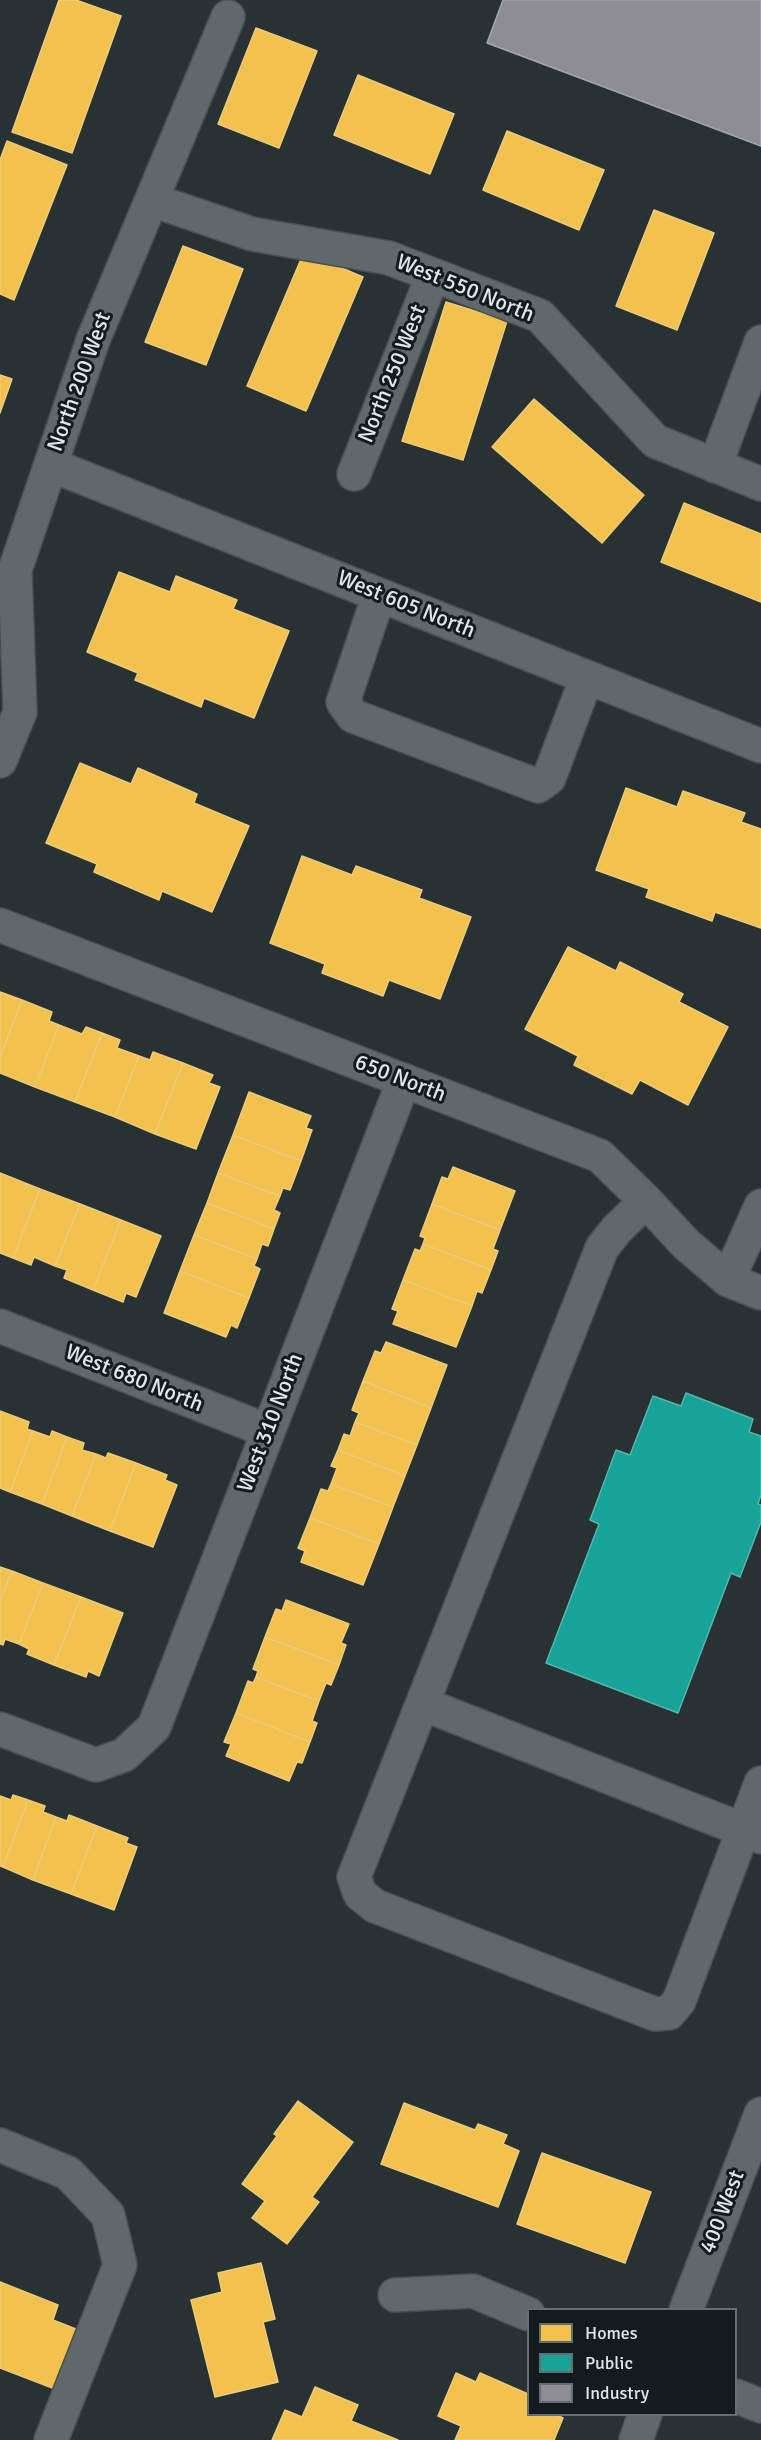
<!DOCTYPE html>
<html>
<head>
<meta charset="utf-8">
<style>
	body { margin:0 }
	#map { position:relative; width:761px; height:2440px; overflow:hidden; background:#293233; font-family:Signika,sans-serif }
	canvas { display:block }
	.legend { position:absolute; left:527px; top:2308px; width:210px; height:108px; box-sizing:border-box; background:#141b1c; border:2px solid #656d6e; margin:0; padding:8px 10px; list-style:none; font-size:18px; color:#dee7e9 }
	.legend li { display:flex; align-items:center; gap:12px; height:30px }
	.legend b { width:30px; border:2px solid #656d6e }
</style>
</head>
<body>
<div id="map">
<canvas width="761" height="2440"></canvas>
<ul class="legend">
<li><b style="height:16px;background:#f2c14e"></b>Homes</li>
<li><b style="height:16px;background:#17a398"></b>Public</li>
<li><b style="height:16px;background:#8d8d92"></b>Industry</li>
</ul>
</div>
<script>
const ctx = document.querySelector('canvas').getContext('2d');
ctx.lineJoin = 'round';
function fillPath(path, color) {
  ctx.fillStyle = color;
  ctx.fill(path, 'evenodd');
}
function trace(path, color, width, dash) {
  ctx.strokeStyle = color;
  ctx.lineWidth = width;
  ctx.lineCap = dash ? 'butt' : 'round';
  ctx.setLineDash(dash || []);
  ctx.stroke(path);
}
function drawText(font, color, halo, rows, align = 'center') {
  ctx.font = font + ' Signika,sans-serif';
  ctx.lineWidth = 6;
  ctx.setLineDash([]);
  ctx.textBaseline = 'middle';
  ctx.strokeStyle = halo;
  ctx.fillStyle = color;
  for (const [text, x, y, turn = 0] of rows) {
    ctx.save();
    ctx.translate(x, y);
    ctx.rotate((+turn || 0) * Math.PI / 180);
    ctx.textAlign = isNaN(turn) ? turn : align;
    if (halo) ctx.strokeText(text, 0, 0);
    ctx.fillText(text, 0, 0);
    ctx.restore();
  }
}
const homes = new Path2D(`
	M59,0H76L121,16L72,153L12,132Z
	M256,28L317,51L279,148L218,124Z
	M358,75L454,114L430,174L334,135Z
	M507,131L604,170L579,230L483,190Z
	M7,141L67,165L14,300L0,294V160Z
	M654,210L714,233L677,330L616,306Z
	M183,246L243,269L206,365L145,342Z
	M304,252L363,277L306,411L247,386Z
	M446,302L507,321L463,460L402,441Z
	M0,375L12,379L0,413Z
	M534,399L644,495L602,543L492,447Z
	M684,503L761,534V602L661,562Z
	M119,572L170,592L176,576L237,600L233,609L289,631L254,718L204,698L201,707L135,680L138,673L87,652Z
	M80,763L131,784L138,768L197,794L194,803L249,826L212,912L162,891L159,900L94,872L97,864L46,843Z
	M626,788L677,807L683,791L745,813L741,822L761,829V928L715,912L712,921L646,897L649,889L596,870Z
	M302,856L352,875L356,866L422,890L419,898L471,917L440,999L389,980L383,996L322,973L325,964L270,943Z
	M568,947L616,971L620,962L683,994L679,1002L728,1027L688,1105L640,1080L632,1094L574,1065L578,1056L525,1029Z
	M0,992L22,1000L0,1057Z
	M22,1000L52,1012L49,1021L59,1025L35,1087L0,1073V1057Z
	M59,1025L82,1034L86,1027L102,1033L75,1102L35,1087Z
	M102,1033L120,1040L117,1048L139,1056L115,1117L75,1102Z
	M153,1052L183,1063L155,1134L115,1117L139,1056L150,1060Z
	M183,1063L213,1075L209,1083L220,1087L196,1149L155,1134Z
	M249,1092L311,1116L306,1128L312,1130L301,1161L233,1135Z
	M233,1135L301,1161L290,1190L283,1188L280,1196L218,1173Z
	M453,1167L515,1191L500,1230L432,1204L442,1177L448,1179Z
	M0,1173L40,1189L13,1258L0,1253Z
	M218,1173L280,1196L274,1210L280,1213L274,1229L207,1203Z
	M40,1189L80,1204L55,1266L34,1257L31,1265L13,1258Z
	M207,1203L274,1229L268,1246L262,1244L257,1259L194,1235Z
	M80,1204L121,1220L93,1290L64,1278L67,1270L55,1266Z
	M432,1204L500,1230L493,1249L498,1251L491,1270L423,1244L425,1238L420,1236Z
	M121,1220L161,1236L136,1297L126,1293L123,1302L93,1290Z
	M194,1235L257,1259L254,1266L260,1269L249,1298L180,1271Z
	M423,1244L491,1270L482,1293L477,1291L472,1306L403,1280L415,1249L420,1251Z
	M180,1271L249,1298L237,1328L231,1325L226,1337L164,1313Z
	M403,1280L472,1306L456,1347L393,1324L398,1311L392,1309Z
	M386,1342L447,1365L431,1408L363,1381L375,1351L381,1353Z
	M363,1381L431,1408L417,1445L355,1422L359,1413L352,1410Z
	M0,1411L29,1422L27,1429L33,1431L10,1492L0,1488Z
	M355,1422L417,1445L405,1476L338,1450L344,1434L350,1436Z
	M33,1431L50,1437L52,1431L67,1437L42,1504L10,1492Z
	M67,1437L84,1443L82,1450L96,1454L72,1516L42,1504Z
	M338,1450L405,1476L393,1507L331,1484L337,1468L331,1466Z
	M108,1453L136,1463L110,1531L72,1516L96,1454L106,1458Z
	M136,1463L167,1475L165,1480L177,1485L153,1547L110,1531Z
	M331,1484L393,1507L379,1544L310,1518L321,1489L328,1491Z
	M310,1518L379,1544L363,1585L301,1562L305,1551L298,1548Z
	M0,1567L12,1571L0,1602Z
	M12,1571L43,1583L19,1644L5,1639L3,1645L0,1644V1602Z
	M43,1583L81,1597L54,1665L27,1654L29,1649L19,1644Z
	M81,1597L123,1613L99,1676L88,1671L86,1677L54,1665Z
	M286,1600L349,1624L341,1643L346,1645L339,1665L265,1637L276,1609L282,1611Z
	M265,1637L339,1665L331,1685L326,1683L319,1701L256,1677L258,1671L253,1669Z
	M256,1677L319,1701L312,1721L317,1723L310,1742L236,1713L248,1681L253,1683Z
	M236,1713L310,1742L302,1763L297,1762L289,1781L226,1756L231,1744L224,1742Z
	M13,1795L28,1800L3,1867L0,1866V1796L11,1800Z
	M28,1800L45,1806L43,1812L56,1817L33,1880L3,1867Z
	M69,1815L97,1826L71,1894L33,1880L56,1817L67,1821Z
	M97,1826L128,1838L126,1843L137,1847L114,1910L71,1894Z
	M298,2101L353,2142L312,2197L319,2202L287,2244L252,2218L265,2201L242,2184L277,2136L274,2134Z
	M404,2103L475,2130L478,2124L507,2135L503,2144L519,2151L498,2207L381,2164Z
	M542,2153L651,2192L625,2263L517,2224Z
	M261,2263L275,2319L263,2322L278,2382L215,2397L191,2300L222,2292L218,2273Z
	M0,2282L58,2305L53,2320L91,2335L68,2394L0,2368Z
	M456,2373L476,2382L480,2373L528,2394V2414H554L563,2418L554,2440H455L461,2426L438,2416Z
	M315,2387L358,2405L351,2421L398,2440H272L285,2410L302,2417Z`);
const public = new Path2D(`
	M686,1393L753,1419L749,1432L761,1436V1495L758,1504L761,1505V1522L740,1577L731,1573L678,1713L546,1663L599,1524L590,1520L616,1450L630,1455L653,1396L681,1406Z`);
const industry = new Path2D(`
	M503,0H761V146L487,43Z`);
const minor = new Path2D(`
	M152,200L252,234L389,258L540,316L655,441L761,484
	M51,465L761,746
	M715,466L761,342
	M354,474L433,275
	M379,595L343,702L353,716L538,786L549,778L587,677
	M0,761L20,712L15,570L93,340L228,17
	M0,925L600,1156L646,1201L686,1244L728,1280L761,1293
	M646,1201L617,1229L602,1248L354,1877L360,1894L375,1906L655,2014L669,2013L679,2001L761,1783
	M728,1280L761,1206
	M0,1326L268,1431
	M423,1704L761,1837
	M0,1729L96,1765L124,1755L154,1727L404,1080
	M0,2145L68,2173L108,2215L120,2265L51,2440
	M395,2295L473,2291L528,2314
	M686,2310L761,2114
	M736,2396L761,2406
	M636,2440L645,2414`);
const streetNames = [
	["West 550 North",465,289,22],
	["North 250 West",393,374,-68],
	["North 200 West",80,382,-70],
	["West 605 North",406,605,22],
	["650 North",400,1079,21],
	["West 680 North",134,1379,22],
	["West 310 North",271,1423,-69],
	["400 West",723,2212,-69]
];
fillPath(homes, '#f2c14e');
trace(homes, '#eccc7c', 1.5);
fillPath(public, '#17a398');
trace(public, '#53b7b0', 1.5);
fillPath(industry, '#8d8d92');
trace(industry, '#a5a8ac', 1.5);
trace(minor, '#474f4f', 36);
trace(minor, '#606869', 33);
drawText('22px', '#dee7e9', '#141b1c', streetNames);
</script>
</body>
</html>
